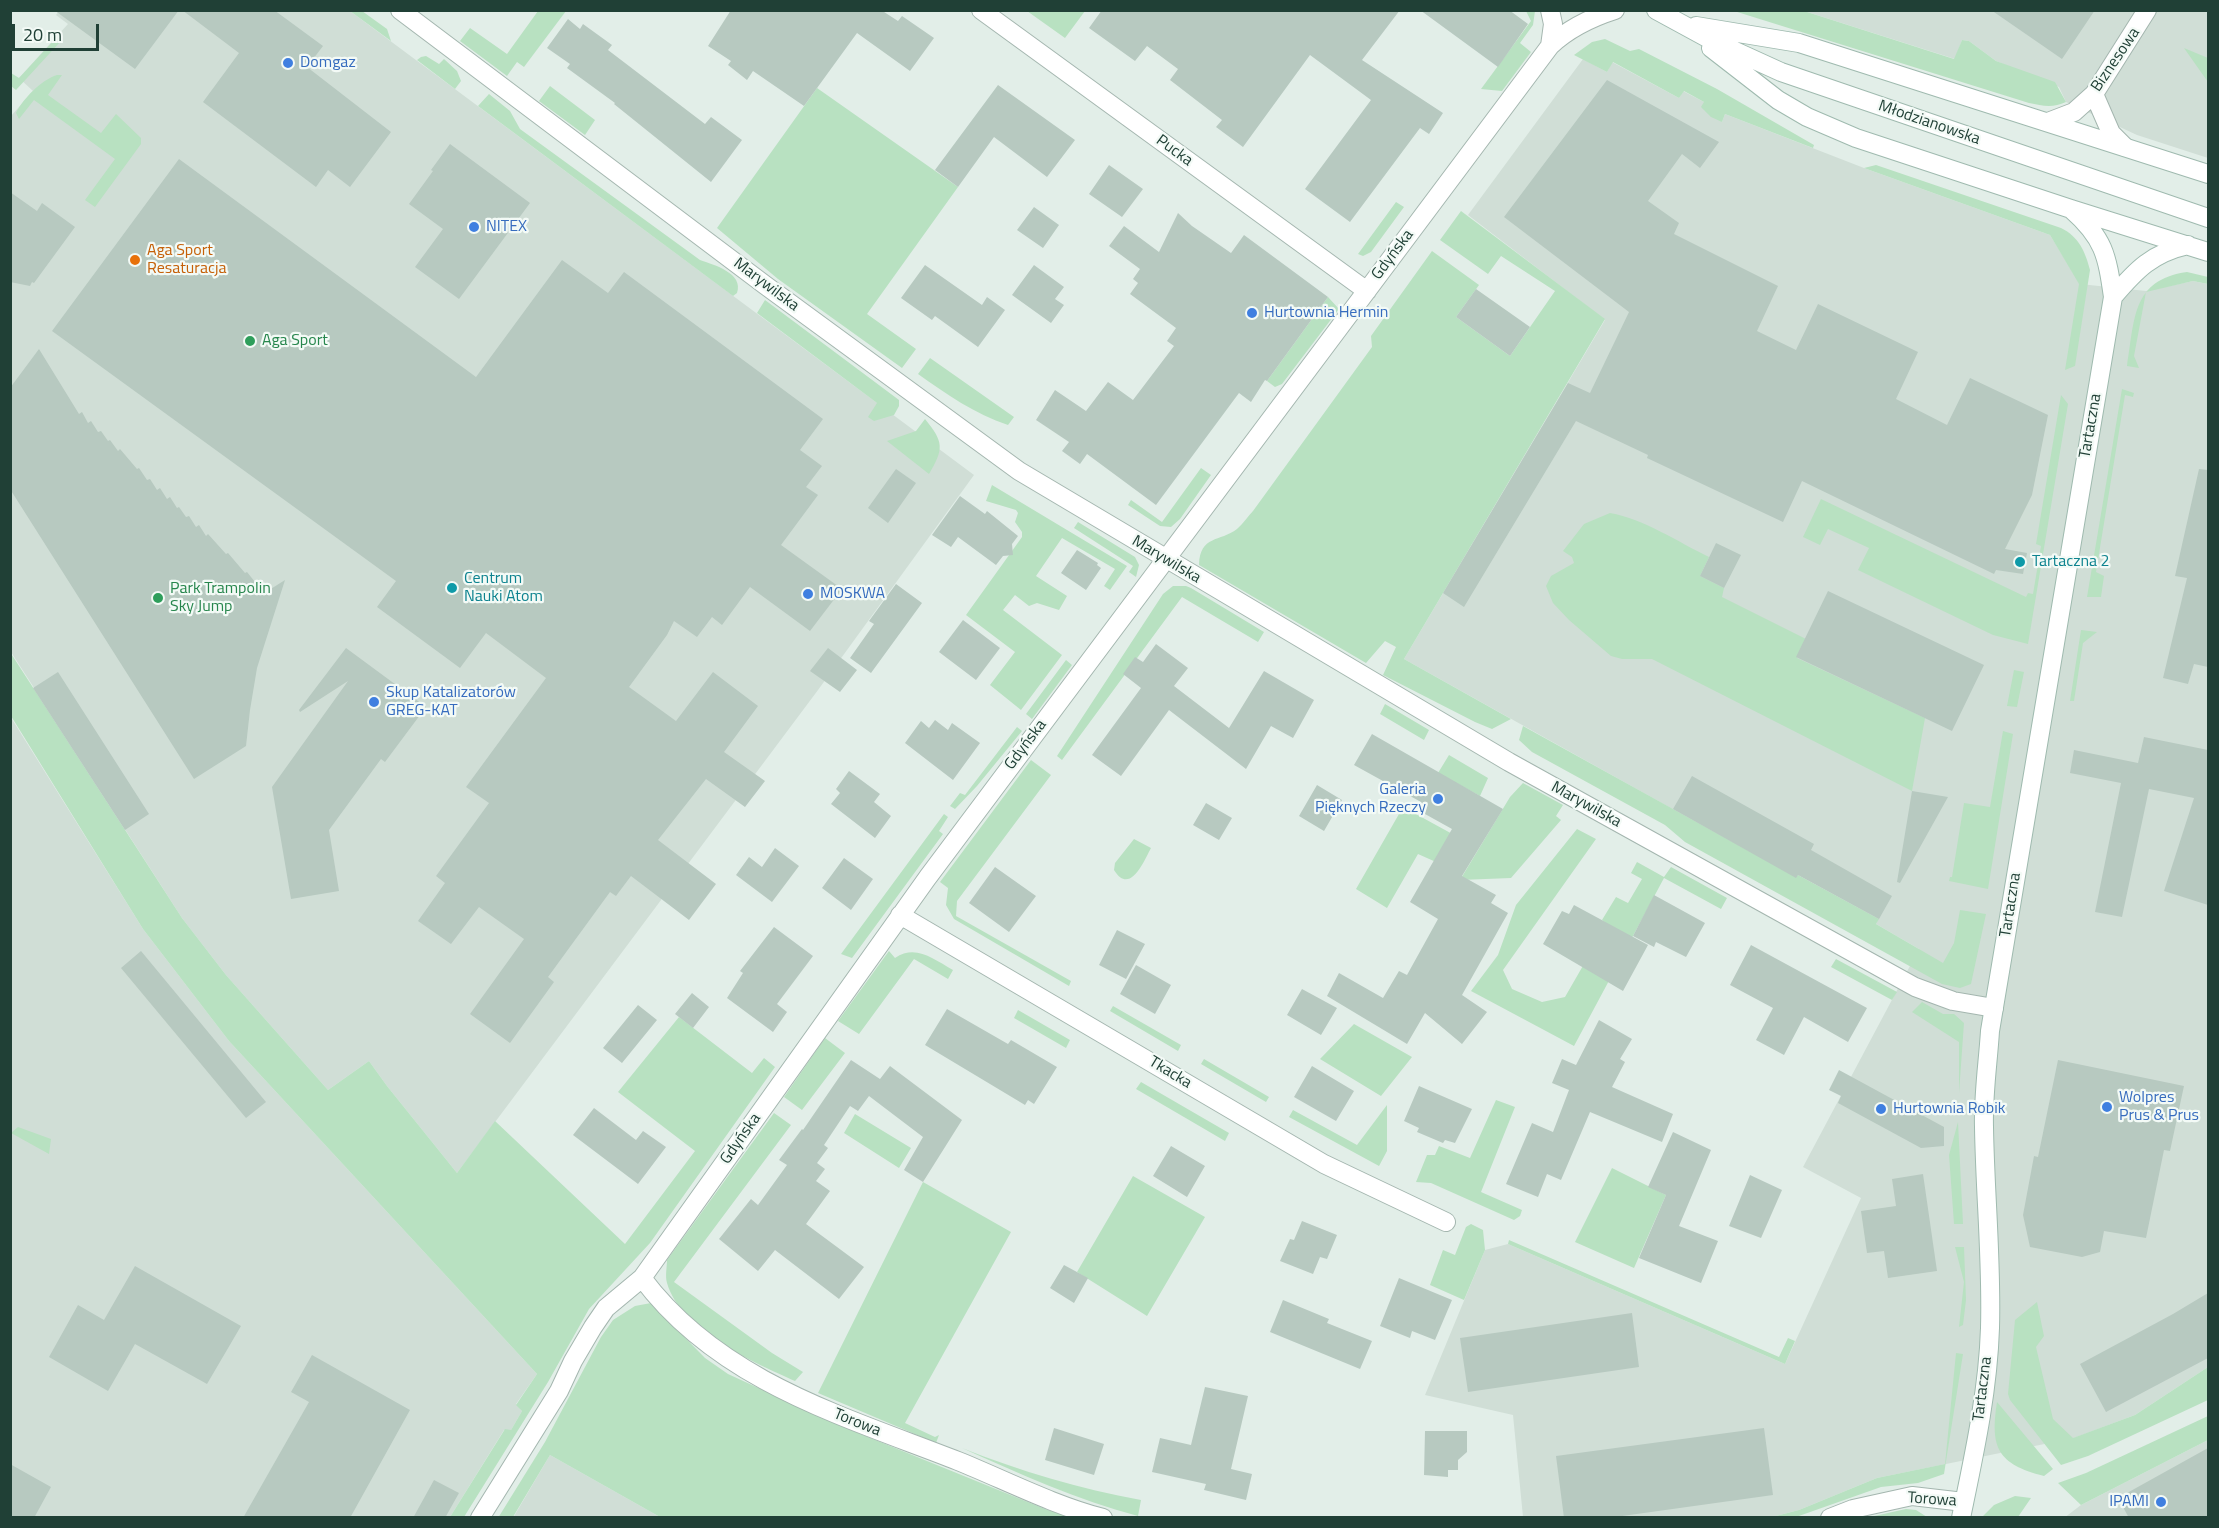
<!DOCTYPE html>
<html>
<head>
<meta charset="utf-8">
<style>
	body { margin:0 }
	#map { position:relative; width:2219px; height:1528px; overflow:hidden; background:#e2eee8; font-family:"Titillium Web",sans-serif }
	canvas { display:block }
	.frame { position:absolute; inset:0; border:12px solid #204036; pointer-events:none }
	.scale { position:absolute; left:12px; top:24px; width:87px; height:27px; box-sizing:border-box; border:3px solid #204036; border-top:0; padding-left:8px; font-size:18px; line-height:21px; white-space:nowrap; color:#204036; -webkit-text-stroke:4px #f3faf6; paint-order:stroke }
</style>
</head>
<body>
<div id="map">
<canvas width="2219" height="1528"></canvas>
<div class="frame"></div>
<div class="scale">20 m</div>
</div>
<script>
const ctx = document.querySelector('canvas').getContext('2d');
ctx.lineJoin = 'round';
function fillPath(path, color) {
  ctx.fillStyle = color;
  ctx.fill(path, 'evenodd');
}
function trace(path, color, width, dash) {
  ctx.strokeStyle = color;
  ctx.lineWidth = width;
  ctx.lineCap = dash ? 'butt' : 'round';
  ctx.setLineDash(dash || []);
  ctx.stroke(path);
}
function drawText(font, color, halo, rows, align = 'center') {
  ctx.font = font + ' "Titillium Web",sans-serif';
  ctx.lineWidth = 4.5;
  ctx.setLineDash([]);
  ctx.textBaseline = 'middle';
  ctx.strokeStyle = halo;
  ctx.fillStyle = color;
  for (const [text, x, y, turn = 0] of rows) {
    ctx.save();
    ctx.translate(x, y);
    ctx.rotate((+turn || 0) * Math.PI / 180);
    ctx.textAlign = isNaN(turn) ? turn : align;
    if (halo) ctx.strokeText(text, 0, 0);
    ctx.fillText(text, 0, 0);
    ctx.restore();
  }
}
const built = new Path2D(`
	M59,11H350L974,475L818,690L457,1173L387,1086L369,1061L328,1090L226,975L182,918L11,652V116L33,91L19,78L68,24L56,15Z
	M1804,11H2208V158L2137,135L2066,102L2059,87L1996,61L1969,41L1962,40L1955,59Z
	M1583,59L1607,72L1612,62L1679,98L1683,91L1704,102L1722,122L1725,114L1864,168L2050,235L2080,284L2146,291L2193,281L2208,284V1367L2135,1415L2074,1438L1877,1478L1799,1510L1772,1517H1523L1513,1415L1425,1395L1485,1250L1508,1244L1785,1364L1861,1198L1803,1167L1919,949L1876,924L1878,919L1799,875L1796,878L1404,659L1605,320L1468,215Z
	M10,716L143,929L229,1041L537,1374L516,1404L522,1411L511,1430H504L450,1517H11Z
	M2208,1440V1517L2064,1518L2081,1505Z
	M550,1455L660,1517L513,1518Z`);
const green = new Path2D(`
	M350,11H362L387,29L391,41Z
	M538,11H566L524,67L517,62L507,76L460,41L470,28L507,54Z
	M1027,11H1085L1065,38Z
	M1526,11H1535L1533,25L1520,43L1531,52L1502,91L1481,89L1531,21Z
	M1734,11H1804L1954,59L1962,40L1969,41L1996,61L2055,82L2066,102C2053,108 2043,106 2029,103Z
	M56,38L61,41L16,90L11,86V73L19,78Z
	M1605,39L1630,51L1639,49L1717,89L1814,145L1813,148L1725,114L1722,122L1711,117L1701,107L1704,102L1684,91L1679,98L1613,62L1607,72L1574,55L1592,42Z
	M2184,48L2208,58V82Z
	M426,56L439,64L444,59L457,71L461,81L455,89L417,60L421,57Z
	M57,75H62L48,95L101,133L116,114L141,138V144L95,207L85,200L115,159L34,100L19,119L16,113C23,99 41,80 57,75Z
	M550,86L595,120L585,135L539,101Z
	M817,88L958,187L867,314L916,349L902,368L778,279L717,228Z
	M489,94L510,111L520,129L700,260C714,265 744,273 737,293L733,296L478,106Z
	M1876,165L2061,228C2079,237 2085,251 2090,270L2075,366L2065,370L2079,284L2050,235L1864,168Z
	M1396,202L1404,207L1371,252L1363,256L1358,254Z
	M1461,211L1605,319L1404,659L1511,719L1492,729L1475,722L1383,675L1396,647L1385,641L1366,663L1199,565C1200,535 1220,542 1237,529C1243,524 1248,516 1253,511L1372,347L1371,336L1432,251L1479,285L1456,317L1510,356L1555,291L1501,256L1488,274L1440,240Z
	M2187,272L2208,277V284L2193,281L2146,292L2134,356L2139,368L2127,366C2135,320 2131,280 2187,272Z
	M1328,297L1339,309L1282,384L1275,387L1267,381Z
	M765,300L899,400V406L894,415L874,421L868,417L877,403L757,313Z
	M930,358L1014,417L1008,425C975,414 946,394 918,374Z
	M2122,389L2134,393L2133,397L2125,395L2096,572L2104,576L2101,597H2087Z
	M2061,395L2068,404L2028,644L1993,635L1858,570L1869,548L1828,529L1820,545L1803,537L1821,499L2026,597L2028,593L2033,594L2041,546L2036,544Z
	M925,419C944,442 944,449 929,474L887,441L916,431Z
	M1201,468L1211,475L1180,519L1171,527L1160,526L1128,505L1131,500L1162,522Z
	M992,485L1127,566L1110,590L1104,586L1115,569L1062,538L1036,576L1067,596L1059,610L1037,603L1029,606L1015,595L1003,610L1062,655L1021,710L990,685L1015,652L966,615L1022,537V532L1015,522L1018,513L1016,510L986,501Z
	M1610,513C1644,519 1678,542 1709,557L1700,576L1724,588L1722,597L1806,639L1797,658L1925,718L1912,791L1652,659H1622L1611,656L1569,620L1553,603L1546,586L1551,576L1574,563L1572,557L1563,551L1584,524Z
	M1078,522L1135,557L1139,565L1136,577L1129,572L1133,566L1074,528Z
	M1173,586H1186L1191,588L1264,632L1258,642L1182,597L1062,760L1057,756L1163,594Z
	M2081,630L2097,632L2083,643L2074,701H2070Z
	M10,652L182,918L226,975L328,1090L369,1061L387,1086L457,1173L495,1121L625,1244L695,1151L618,1092L679,1017L752,1073L764,1058L775,1067L650,1243L589,1309L548,1382L464,1517H450L505,1429L511,1430L522,1411L516,1405L537,1374L229,1041L143,929L11,716Z
	M1066,660L1072,665L1032,719L1026,714Z
	M2014,670L2024,672L2017,707L2007,706Z
	M1385,704L1429,730L1424,740L1380,714Z
	M1523,726L1796,877L1798,875L1879,919L1876,924L1943,963L1954,943L1960,910L1986,914L1971,984L1960,988L1942,984L1685,842L1665,825L1532,752L1519,740Z
	M1017,727L1022,731L977,786L955,809L950,806L960,793L965,795Z
	M2003,731L2013,734L1988,889L1949,881L1950,877H1952L1964,803L1990,807Z
	M1449,755L1488,778L1480,796L1438,773Z
	M1031,760L1051,775L957,901L956,916L1071,981L1069,986L954,919L946,905L948,888L940,882Z
	M1523,783L1563,805L1556,816L1561,820L1511,878L1460,880L1510,797Z
	M1403,807L1456,836L1436,862L1418,854L1387,908L1356,889Z
	M944,814L948,817L939,831L943,834L852,958L841,954Z
	M1577,829L1596,839L1503,970L1512,989L1542,1002L1565,997L1607,924L1602,920L1616,897L1628,903L1642,879L1631,873L1637,862L1664,877L1671,867L1727,898L1721,909L1664,878L1574,1046L1471,991L1498,955L1516,905Z
	M1134,839L1151,848C1144,861 1130,896 1114,870L1115,863Z
	M889,951L895,958C916,944 933,959 953,970L948,979L914,959L859,1034L838,1021Z
	M1836,959L1897,992L1892,1000L1831,967Z
	M1922,1002L1943,1014H1954L1964,1023L1959,1093V1042L1912,1012Z
	M1113,1006L1181,1045L1178,1051L1110,1011Z
	M1018,1010L1070,1040L1066,1048L1014,1018Z
	M1354,1024L1412,1057L1381,1096L1320,1059Z
	M825,1038L845,1053L802,1110L784,1097Z
	M1204,1059L1269,1097L1266,1102L1201,1064Z
	M1141,1082L1229,1133L1225,1141L1136,1089Z
	M1496,1100L1515,1107L1481,1192L1522,1210L1520,1216L1514,1220L1431,1183L1416,1182L1427,1155H1435L1439,1146L1470,1158Z
	M1387,1105V1151L1379,1166L1289,1117L1293,1110L1357,1145Z
	M774,1113L791,1125L674,1282L772,1353L803,1372L795,1381C753,1362 681,1331 667,1283C665,1276 667,1267 667,1260Z
	M855,1114L911,1148L899,1168L844,1133Z
	M1958,1122L1963,1224H1954L1949,1155Z
	M18,1127L51,1139L49,1154L11,1133Z
	M1612,1168L1666,1195L1634,1268L1575,1242Z
	M1133,1176L1205,1217L1147,1316L1077,1272Z
	M923,1182L1011,1232L905,1423L935,1437L939,1435L936,1443L818,1393Z
	M1471,1224L1483,1230L1485,1250L1464,1300L1430,1285L1443,1250L1455,1255L1466,1227Z
	M1509,1240L1779,1357L1788,1338L1795,1341L1785,1364L1508,1244Z
	M1955,1247H1964L1966,1300L1963,1325L1959,1327L1964,1282Z
	M2037,1302L2044,1336L2036,1347L2053,1419L2073,1438L2135,1415L2208,1367V1400L2088,1456L2061,1465L2010,1400L2008,1394L2015,1320Z
	M651,1303L705,1358L728,1374L841,1426L1045,1509L1071,1517H660L550,1455L513,1517L498,1518L545,1442L601,1337L613,1320L635,1306Z
	M1956,1353L1963,1354L1944,1474L1918,1483L1881,1487L1796,1517H1772L1799,1510L1877,1478L1945,1464Z
	M1997,1402L2053,1469L2044,1476C1997,1464 1990,1447 1997,1402Z
	M2208,1416V1440L2081,1505L2058,1483L2086,1473Z
	M962,1448C1020,1471 1080,1489 1141,1500L1138,1516C1077,1500 1020,1474 962,1448Z
	M2015,1496L2031,1498L2018,1517H1982L1994,1505Z
	M1906,1509L1916,1510L1927,1517H1870Z`);
const building = new Path2D(`
	M54,10H179L135,69Z
	M182,10H274L323,46L307,67L391,132L350,187L328,170L316,187L203,102L239,53Z
	M731,10H881L898,21L902,16L934,38L910,71L857,33L804,106L753,71L747,80L728,65L731,61L708,46Z
	M1102,10H1400L1362,60L1443,113L1429,134L1420,128L1350,222L1305,189L1371,100L1310,55L1243,147L1216,127L1222,120L1170,80L1178,69L1147,46L1135,61L1089,28Z
	M1420,10H1509L1528,24L1498,67Z
	M1991,10H2095L2062,59Z
	M568,19L580,29L583,24L612,45L608,50L705,124L711,117L742,140L711,182L614,104L615,103L567,68L570,64L547,48Z
	M1607,80L1719,142L1700,168L1682,154L1648,201L1679,223L1674,234L1778,286L1757,331L1796,350L1818,304L1918,352L1896,399L1947,425L1970,378L2048,415L2032,495L2005,549L2027,553L2023,574L1996,570L1994,574L1802,481L1783,522L1647,458L1648,455L1576,421L1464,607L1443,593L1568,383L1590,393L1629,312L1504,217Z
	M998,85L1075,140L1047,177L994,137L958,187L935,170Z
	M450,144L530,203L459,299L415,267L443,229L409,204L433,171L431,170Z
	M179,159L476,377L562,260L608,293L624,272L823,419L800,450L822,466L806,487L818,495L781,545L842,589L810,631L750,587L722,625L712,617L697,637L674,621L667,635L629,687L676,721L713,672L758,706L724,752L765,781L745,807L706,779L658,840L716,884L689,920L631,876L616,896L610,892L548,977L554,982L510,1043L470,1014L524,939L479,907L451,944L418,921L445,883L436,876L489,803L466,787L546,678L486,633L460,668L377,607L396,581L52,331Z
	M1109,165L1143,189L1122,217L1089,194Z
	M10,192L37,211L42,203L75,227L34,283L32,282L30,286L10,282Z
	M1034,207L1059,225L1043,248L1017,230Z
	M1178,213L1192,226L1231,253L1244,235L1328,297L1267,381L1265,380L1251,402L1239,393L1156,505L1087,454L1080,464L1062,451L1069,442L1036,420L1055,390L1086,411L1108,382L1133,400L1174,346L1167,341L1176,328L1130,294L1138,283L1133,279L1140,269L1109,246L1124,226L1159,252Z
	M925,265L982,305L987,297L1005,310L978,347L935,316L932,320L901,298Z
	M1034,265L1064,287L1055,299L1064,305L1051,323L1012,295Z
	M1476,289L1530,327L1510,356L1456,317Z
	M39,349L79,414L82,412L88,423L91,421L98,432L101,431L108,441L110,440L118,451L120,449L137,469L139,468L147,480L150,479L157,490L160,488L167,499L170,497L177,508L179,507L186,517L189,516L196,527L199,525L206,536L208,534L226,554L228,553L245,573L247,572L255,582L257,581L266,592L285,580L257,668L250,710L246,746L194,779L10,489V388Z
	M896,469L916,483L888,523L868,508Z
	M2199,469L2208,470V667L2194,664L2188,684L2163,678L2187,578L2175,576Z
	M960,496L985,514L987,511L1018,536L1012,544L1013,555L1003,556L996,565L958,537L951,547L932,535Z
	M1716,543L1741,555L1724,588L1700,576Z
	M1077,550L1098,563L1097,565L1101,568L1086,590L1061,573Z
	M896,584L922,603L871,673L850,658L874,624L869,621Z
	M1828,591L1984,665L1952,731L1796,657Z
	M963,620L1000,648L976,680L939,652Z
	M1156,644L1188,668L1174,686L1229,728L1264,671L1314,700L1293,738L1271,726L1246,769L1169,710L1121,776L1092,755L1141,688L1123,674L1135,657L1143,662Z
	M346,648L426,707L385,762L381,759L329,830L339,891L291,899L272,787L348,681L300,712L299,710Z
	M828,648L857,670L840,692L810,671Z
	M58,672L149,814L125,830L33,688Z
	M935,720L948,730L952,723L980,743L953,780L905,743L921,721L929,728Z
	M1372,734L1503,809L1462,876L1496,895L1491,903L1508,913L1462,995L1487,1012L1462,1044L1425,1013L1407,1044L1327,996L1339,973L1383,998L1399,971L1407,975L1438,919L1410,902L1452,829L1416,809L1421,802L1354,765Z
	M2144,737L2208,750V905L2164,891L2194,798L2149,789L2122,917L2095,912L2121,783L2070,773L2074,750L2138,763Z
	M849,771L880,794L874,802L891,816L875,838L831,804L840,793L836,789Z
	M1692,776L1814,844L1811,850L1892,896L1879,919L1798,875L1796,878L1673,809Z
	M1317,785L1342,800L1324,831L1299,816Z
	M1912,791L1948,797L1900,883L1897,882Z
	M1206,803L1232,818L1219,840L1193,825Z
	M775,848L799,866L772,902L736,875L749,857L762,867Z
	M844,858L873,879L851,910L822,888Z
	M995,867L1036,896L1009,932L969,903Z
	M1654,895L1705,923L1686,957L1656,942L1654,947L1633,936Z
	M1574,905L1648,945L1623,991L1543,944L1562,911L1569,914Z
	M774,927L813,956L777,1004L787,1012L773,1032L727,998L743,973L740,971Z
	M1117,930L1145,944L1126,979L1099,965Z
	M1751,945L1867,1008L1848,1042L1804,1017L1784,1055L1756,1040L1773,1008L1730,985Z
	M141,951L266,1102L246,1118L121,968Z
	M1136,965L1171,985L1155,1014L1120,994Z
	M1302,989L1337,1008L1321,1035L1287,1015Z
	M692,993L709,1007L693,1028L675,1014Z
	M638,1005L657,1020L622,1063L603,1048Z
	M947,1009L1008,1044L1011,1040L1057,1067L1034,1104L1028,1100L1025,1105L925,1045Z
	M1599,1020L1632,1039L1620,1059L1625,1062L1612,1087L1673,1114L1662,1142L1590,1112L1561,1180L1547,1174L1538,1197L1506,1184L1532,1123L1553,1132L1569,1090L1552,1083L1562,1059L1576,1065Z
	M851,1060L880,1079L890,1066L962,1120L923,1182L904,1170L923,1137L869,1096L858,1111L850,1106L824,1145L828,1148L817,1163L825,1169L816,1181L830,1191L806,1224L864,1267L839,1299L775,1250L758,1271L719,1239L751,1199L758,1205L787,1165L779,1160L802,1129L803,1130Z
	M2058,1060L2184,1086L2170,1151L2164,1150L2146,1238L2104,1231L2100,1252L2082,1257L2030,1247L2023,1215L2034,1156L2038,1157Z
	M1312,1066L1354,1091L1336,1121L1294,1097Z
	M1839,1070L1944,1127V1146L1921,1148L1838,1103L1841,1096L1829,1090Z
	M1419,1086L1472,1109L1455,1143L1445,1140L1443,1143L1417,1132L1419,1128L1404,1121Z
	M594,1108L636,1140L643,1131L666,1147L638,1184L573,1135Z
	M1673,1132L1711,1150L1679,1226L1718,1241L1701,1283L1639,1258L1666,1195L1648,1187Z
	M1171,1146L1205,1166L1187,1197L1153,1176Z
	M1923,1174L1937,1271L1888,1278L1884,1251L1867,1253L1861,1211L1896,1206L1892,1179Z
	M1750,1175L1782,1190L1761,1238L1729,1226Z
	M1302,1221L1337,1235L1327,1259L1320,1257L1313,1274L1280,1261L1290,1239L1294,1240Z
	M1064,1265L1088,1278L1074,1303L1050,1288Z
	M135,1266L241,1326L207,1384L135,1344L108,1391L49,1357L78,1305L104,1320Z
	M1399,1278L1452,1300L1435,1340L1412,1331L1410,1338L1380,1326Z
	M2208,1293V1358L2106,1412L2080,1364L2173,1314Z
	M1283,1300L1329,1319L1327,1323L1372,1341L1360,1369L1270,1332Z
	M1632,1313L1639,1367L1468,1392L1460,1338Z
	M312,1355L410,1410L350,1518H243L309,1402L291,1392Z
	M1205,1387L1248,1396L1231,1469L1252,1474L1246,1500L1204,1490L1206,1484L1152,1472L1160,1438L1191,1445Z
	M1054,1428L1104,1444L1094,1475L1045,1460Z
	M1764,1428L1773,1495L1608,1518H1564L1556,1456Z
	M1425,1431H1467V1452L1458,1460V1470H1448V1477L1424,1475Z
	M2208,1448V1518H2129L2118,1498Z
	M10,1464L51,1487L34,1518H10Z
	M434,1480L459,1493L445,1518H413Z`);
const street = new Path2D(`
	M400,10L765,285L1019,471L1509,762L1915,987L1953,1001L1994,1008
	M981,10L1367,291
	M1550,46L1553,24L1550,10
	M2094,94L2111,133L2125,147
	M2048,122L2074,112L2094,94L2147,10
	M900,915L1324,1164L1446,1222
	M642,1278C719,1381 843,1416 958,1461C1005,1480 1053,1505 1103,1518
	M480,1518L559,1391L573,1361L593,1327L606,1308L642,1278L928,877L1550,46C1569,28 1590,18 1615,10
	M1830,1518L1853,1509L1912,1496L1964,1502`);
const secondary = new Path2D(`
	M1656,10L1713,41L1781,72L2208,218
	M1696,26L1799,43L2208,174
	M1711,48L1778,100L1807,117L1856,138L2071,209L2208,252
	M2113,297C2136,270 2152,253 2188,245
	M1961,1518C1974,1455 1988,1392 1990,1328C1992,1261 1985,1194 1984,1127C1983,1095 1988,1063 1990,1031L2113,297C2107,255 2104,238 2071,209`);
const markers = [
	[288,63,6,"#3f7fe0"],
	[474,227,6,"#3f7fe0"],
	[135,260,6,"#e8710a"],
	[1252,313,6,"#3f7fe0"],
	[250,341,6,"#2e9e5b"],
	[2020,562,6,"#0f9aa8"],
	[452,588,6,"#0f9aa8"],
	[808,594,6,"#3f7fe0"],
	[158,598,6,"#2e9e5b"],
	[374,702,6,"#3f7fe0"],
	[1438,799,6,"#3f7fe0"],
	[2107,1107,6,"#3f7fe0"],
	[1881,1109,6,"#3f7fe0"],
	[2161,1502,6,"#3f7fe0"]
];
const streetNames = [
	["Biznesowa",2116,60,-56],
	["Młodzianowska",1929,123,19],
	["Pucka",1174,151,36],
	["Gdyńska",1393,255,-53],
	["Marywilska",766,285,37],
	["Tartaczna",2091,426,-80],
	["Marywilska",1166,560,31],
	["Gdyńska",1026,745,-53],
	["Marywilska",1586,805,29],
	["Tartaczna",2011,905,-81],
	["Tkacka",1170,1073,31],
	["Gdyńska",741,1139,-55],
	["Tartaczna",1983,1389,-83],
	["Torowa",857,1423,22],
	["Torowa",1932,1500,4]
];
const shopNames = [
	["Domgaz",300,63],
	["NITEX",486,227],
	["Hurtownia Hermin",1264,313],
	["MOSKWA",820,594],
	["Skup Katalizatorów",386,693],
	["GREG-KAT",386,711],
	["Galeria",1426,790,"right"],
	["Pięknych Rzeczy",1426,808,"right"],
	["Wolpres",2119,1098],
	["Prus & Prus",2119,1116],
	["Hurtownia Robik",1893,1109],
	["IPAMI",2149,1502,"right"]
];
const foodNames = [
	["Aga Sport",147,251],
	["Resaturacja",147,269]
];
const leisureNames = [
	["Aga Sport",262,341],
	["Park Trampolin",170,589],
	["Sky Jump",170,607]
];
const cultureNames = [
	["Tartaczna 2",2032,562],
	["Centrum",464,579],
	["Nauki Atom",464,597]
];
fillPath(built, '#d0ded6');
fillPath(green, '#b8e1c1');
fillPath(building, '#b7c9c0');
trace(street, '#a4b6af', 20);
trace(secondary, '#9fbaaf', 20);
trace(street, '#fff', 18);
trace(secondary, '#fff', 18);
for (const [x, y, r, color] of markers) {
  const dot = new Path2D();
  dot.arc(x, y, r, 0, 2 * Math.PI);
  ctx.fillStyle = color;
  ctx.fill(dot);
  trace(dot, '#f3faf6', 2);
}
drawText('16px', '#204036', '#f3faf6', streetNames);
drawText('16px', '#366cbe', '#f3faf6', shopNames, 'left');
drawText('16px', '#c56008', '#f3faf6', foodNames, 'left');
drawText('16px', '#27864d', '#f3faf6', leisureNames, 'left');
drawText('16px', '#0d838f', '#f3faf6', cultureNames, 'left');
</script>
</body>
</html>
